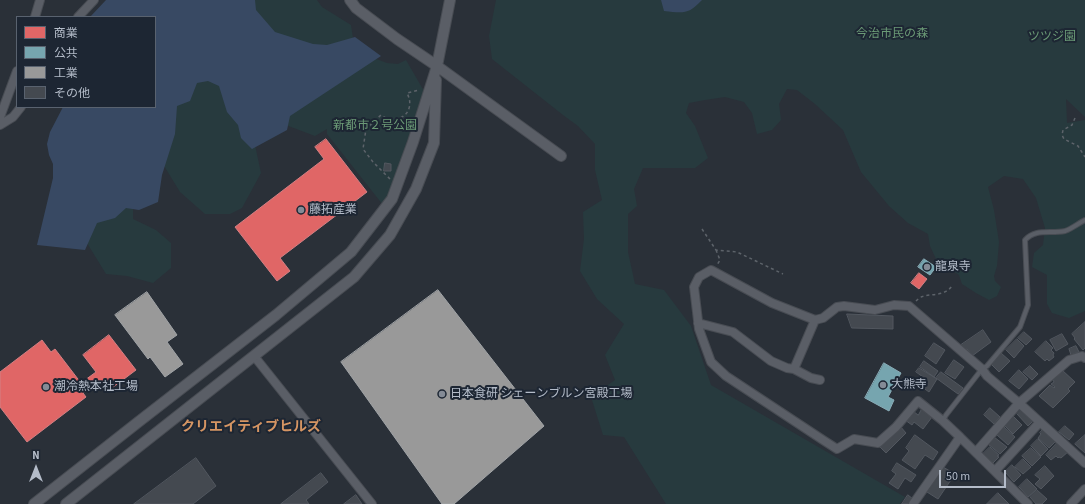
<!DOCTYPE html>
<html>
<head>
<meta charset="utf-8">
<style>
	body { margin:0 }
	#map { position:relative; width:1085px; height:504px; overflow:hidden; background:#2a3038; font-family:"Source Sans 3","Noto Sans JP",sans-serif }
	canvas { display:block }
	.legend { position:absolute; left:16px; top:16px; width:140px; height:92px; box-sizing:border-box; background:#1d2633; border:1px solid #59626f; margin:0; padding:5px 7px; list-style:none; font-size:12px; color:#b4bcc9 }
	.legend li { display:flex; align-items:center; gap:8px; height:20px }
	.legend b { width:20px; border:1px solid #59626f }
	.north { position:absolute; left:16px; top:448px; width:40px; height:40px; -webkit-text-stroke:3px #1d2633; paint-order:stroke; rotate:0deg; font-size:11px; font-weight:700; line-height:16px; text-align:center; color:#b4bcc9 }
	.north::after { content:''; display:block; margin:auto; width:14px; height:18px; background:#b4bcc9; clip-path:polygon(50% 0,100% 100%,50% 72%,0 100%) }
	.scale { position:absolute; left:939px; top:470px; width:67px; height:18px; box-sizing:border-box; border:2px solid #b4bcc9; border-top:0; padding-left:5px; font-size:12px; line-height:14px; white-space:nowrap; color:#b4bcc9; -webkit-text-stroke:3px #1d2633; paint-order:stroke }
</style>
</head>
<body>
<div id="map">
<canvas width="1085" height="504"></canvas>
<ul class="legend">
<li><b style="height:11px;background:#e06666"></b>商業</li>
<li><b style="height:11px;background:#76a5af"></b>公共</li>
<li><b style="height:11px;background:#999"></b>工業</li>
<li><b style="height:11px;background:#444950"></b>その他</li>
</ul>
<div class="north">N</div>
<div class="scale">50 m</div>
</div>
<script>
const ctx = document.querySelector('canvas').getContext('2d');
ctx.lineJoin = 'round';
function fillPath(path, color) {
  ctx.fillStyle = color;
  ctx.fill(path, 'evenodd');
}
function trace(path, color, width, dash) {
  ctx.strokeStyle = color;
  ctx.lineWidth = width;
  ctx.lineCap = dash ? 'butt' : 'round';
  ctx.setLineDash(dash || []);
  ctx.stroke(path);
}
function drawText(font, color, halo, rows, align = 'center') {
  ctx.font = font + ' "Source Sans 3","Noto Sans JP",sans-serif';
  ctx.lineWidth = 4;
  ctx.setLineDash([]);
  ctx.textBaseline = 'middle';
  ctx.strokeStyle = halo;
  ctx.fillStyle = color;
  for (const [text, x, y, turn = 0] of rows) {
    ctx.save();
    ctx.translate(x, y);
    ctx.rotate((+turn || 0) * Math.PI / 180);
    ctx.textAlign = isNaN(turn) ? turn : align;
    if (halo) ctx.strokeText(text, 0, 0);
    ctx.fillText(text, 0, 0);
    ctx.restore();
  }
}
const green = new Path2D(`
	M240,0H317L322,7L351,25L355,51L387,63L398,64L406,60L428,98L396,188L383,205L327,134V129L315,136L270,119L252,131L261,173L242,208L230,214H205L180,192L158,156L133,197V219L156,230L171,243V268L153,283L127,276L106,274L79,230Z
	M496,0H1085V117L1066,99L1067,123L1085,120V311L1069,318L1052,313L1047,304V275L1032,267L1034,253L1043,245L1045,228L1036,198L1023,179L1004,176L988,187L994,210L999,242L997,266L994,276L995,281L1001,287L997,296L989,300L976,293L962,284L959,275L936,259L930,246L928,234L908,223L889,206L861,172L843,130L815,104L797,90L787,89L779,104L781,120L772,130L757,134L752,113L744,102L725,97L705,100L689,103L686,113L695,126L708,158L695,168H643L634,189L637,206L628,214V252L635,284L664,290L691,326L711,385L905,497L900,504H666L624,437L603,435L591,397L615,380L605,355L624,324L597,299L580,271L584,239L583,212L602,200L595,170V144L578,126L563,115L492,59L489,36Z`);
const water = new Path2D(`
	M106,0H255L256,10L275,32L313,44L327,45L355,37L381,56L290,116L287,130L252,149L241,138L238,125L227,112L219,86L208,81L197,83L190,101L177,106L175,134L162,175L158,202L139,210L126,208L115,218L97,223L85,250L37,245L53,178V164L49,155L47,144L50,132L63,107H155V17H90Z
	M661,0H702C688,15 683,13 664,11Z`);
const shops = new Path2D(`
	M326,139L367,192L280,258L290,271L277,281L235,227L324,159L315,147Z
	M919,273L927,279L919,289L911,283Z
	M109,335L136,370L108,391L100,380L83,393L86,397L27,442L0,407V372L42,340L51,352L55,349L81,383L96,372L83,355Z`);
const public = new Path2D(`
	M924,259L936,267L930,275L918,267Z
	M884,363L901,373L888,397L894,400L889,411L865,398Z`);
const industry = new Path2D(`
	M438,290L544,426L454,504H442L341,362Z
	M147,292L177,335L167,342L183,364L165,377L150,357L148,359L115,315Z`);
const building = new Path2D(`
	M385,163L391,164V171H384Z
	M847,314L893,316V329L852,328Z
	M1085,322V348L1083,350L1074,339L1075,338L1072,334Z
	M983,330L991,342L972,356L967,349L965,350L961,345Z
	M1024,332L1032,339L1026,345L1018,338Z
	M1062,334L1068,344L1056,351L1050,340Z
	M1017,339L1024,346L1014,358L1006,350Z
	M1046,341L1053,348L1051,350L1054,353L1053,355L1054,357L1049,361L1047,359L1045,361L1035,352Z
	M934,343L945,350L936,364L925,356Z
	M1076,346L1079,352L1071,355L1069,349Z
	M1001,353L1010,361L999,372L991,364Z
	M954,360L964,367L955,379L945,373Z
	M924,361L938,371L934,377L920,367Z
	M1030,366L1038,374L1032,380L1023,372Z
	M919,368L937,379L929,392L918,384L923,377L916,372Z
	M1019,370L1028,379L1019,389L1009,381Z
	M1062,370L1075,382L1068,389L1070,391L1053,408L1039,396L1050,385L1054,388L1055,387L1051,384L1054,382L1053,380Z
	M941,372L963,388L958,394L936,378Z
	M990,408L1000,417L994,424L984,415Z
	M1023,408L1035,419L1028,426L1017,414Z
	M922,409L932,417L923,429L914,422L912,425L905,420L913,411L918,415Z
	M1013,416L1022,425L1013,434L1005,426Z
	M900,426L906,433L886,453L879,446Z
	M1065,426L1074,434L1069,440L1059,432Z
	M1004,427L1015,437L1008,445L997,435Z
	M1044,428L1057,440L1049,448L1038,438L1041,434L1040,433Z
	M915,435L938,452L933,460L925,455L915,469L902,460L909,451L906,448Z
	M1085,435V453L1075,444Z
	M994,437L1007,447L1000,454L988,444Z
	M1038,439L1048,449L1041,456L1031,446Z
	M1059,441L1069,451L1061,458L1059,457L1058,458L1056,456L1051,460L1046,455Z
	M990,447L999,455L997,456L999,457L993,463L983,454Z
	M1031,448L1041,457L1032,466L1022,456Z
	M196,458L216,486L193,504H134Z
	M1023,459L1031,467L1023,474L1015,467Z
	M897,463L916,475L911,482L905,478L898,489L889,483L896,474L892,471Z
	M1012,465L1021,475L1014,482L1005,472Z
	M1045,466L1054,476L1041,489L1035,484L1040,479L1035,475Z
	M943,467L955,474L938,499L927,492Z
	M321,473L328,482L306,500L309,504H281Z
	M1027,479L1037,489L1028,497L1019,487Z
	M1037,490L1047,499L1042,504H1036L1030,497Z
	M998,493L1009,504H987Z
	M356,495L362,504H344Z
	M908,495L913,499L910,504H902Z`);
const path = new Path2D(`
	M1075,118L1072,125L1063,130L1062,135L1064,139L1078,146L1085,157
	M390,179L373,162L363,149L366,129L381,115C398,127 417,112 407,93L419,90
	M702,229L716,250L737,252L783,274
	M716,250L720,260L717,265
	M916,301C916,301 920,297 921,297C931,293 944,297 952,286`);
const service = new Path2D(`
	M943,420L946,415L982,369L987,366L1020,327L1028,305L1025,240C1036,228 1050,234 1065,231C1071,229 1079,223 1085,220`);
const minor = new Path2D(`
	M35,17L40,0
	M78,17L94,0
	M0,117L17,71
	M0,125L13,117L21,107
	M698,323L733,332L771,361L787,368L794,369L811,378L820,380
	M254,356L372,504
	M794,369L815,320
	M960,437L943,421L918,401L896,427L878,443L854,439L837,449L823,440L726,376L711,362L699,329L694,287L699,277L711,270L772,303L815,320L823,318L837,307L844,306L875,310L894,305L909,306L982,369L987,376L1019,403L1085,463
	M976,452L1019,403L1069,360L1082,356L1085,358
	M995,471L1040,422
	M913,504L960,437L1028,504
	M1071,504L1085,489`);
const tertiary = new Path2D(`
	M350,0L356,8L397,39L437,66L561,156
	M34,504L137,423L276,315L351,252L392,199L413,142L437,66L450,0
	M66,504L354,277L390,235L416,189L434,143L436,80`);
const markers = [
	[301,210,4,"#848b96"],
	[927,267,4,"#848b96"],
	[883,385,4,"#848b96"],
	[46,387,4,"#848b96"],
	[442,394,4,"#848b96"]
];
const parkNames = [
	["今治市民の森",892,34],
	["ツツジ園",1052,37],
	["新都市２号公園",375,126]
];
const poiNames = [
	["藤拓産業",309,210],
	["龍泉寺",935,267],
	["大熊寺",891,385],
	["潮冷熱本社工場",54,387],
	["日本食研 シェーンブルン宮殿工場",450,394]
];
const quarterNames = [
	["クリエイティブヒルズ",251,428]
];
fillPath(green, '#273a3e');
fillPath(water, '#384963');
fillPath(shops, '#e06666');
trace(shops, '#d38084', 1);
fillPath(public, '#76a5af');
trace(public, '#89acb7', 1);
fillPath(industry, '#999');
trace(industry, '#a1a4a7', 1);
fillPath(building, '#444950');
trace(building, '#52575f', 1);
trace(service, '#484c53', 6);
trace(minor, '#484c53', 10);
trace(tertiary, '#484c53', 12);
trace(path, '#5d636a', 1.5, [3, 3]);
trace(service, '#5a5e66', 4);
trace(minor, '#5a5e66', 8);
trace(tertiary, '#5a5e66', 10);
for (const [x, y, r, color] of markers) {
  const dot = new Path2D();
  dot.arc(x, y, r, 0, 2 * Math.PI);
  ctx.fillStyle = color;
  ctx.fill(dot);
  trace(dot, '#1d2633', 1.5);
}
drawText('12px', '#6b9a76', '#1d2633', parkNames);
drawText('12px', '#b4bcc9', '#1d2633', poiNames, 'left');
drawText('bold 14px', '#d59563', '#1d2633', quarterNames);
</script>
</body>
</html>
